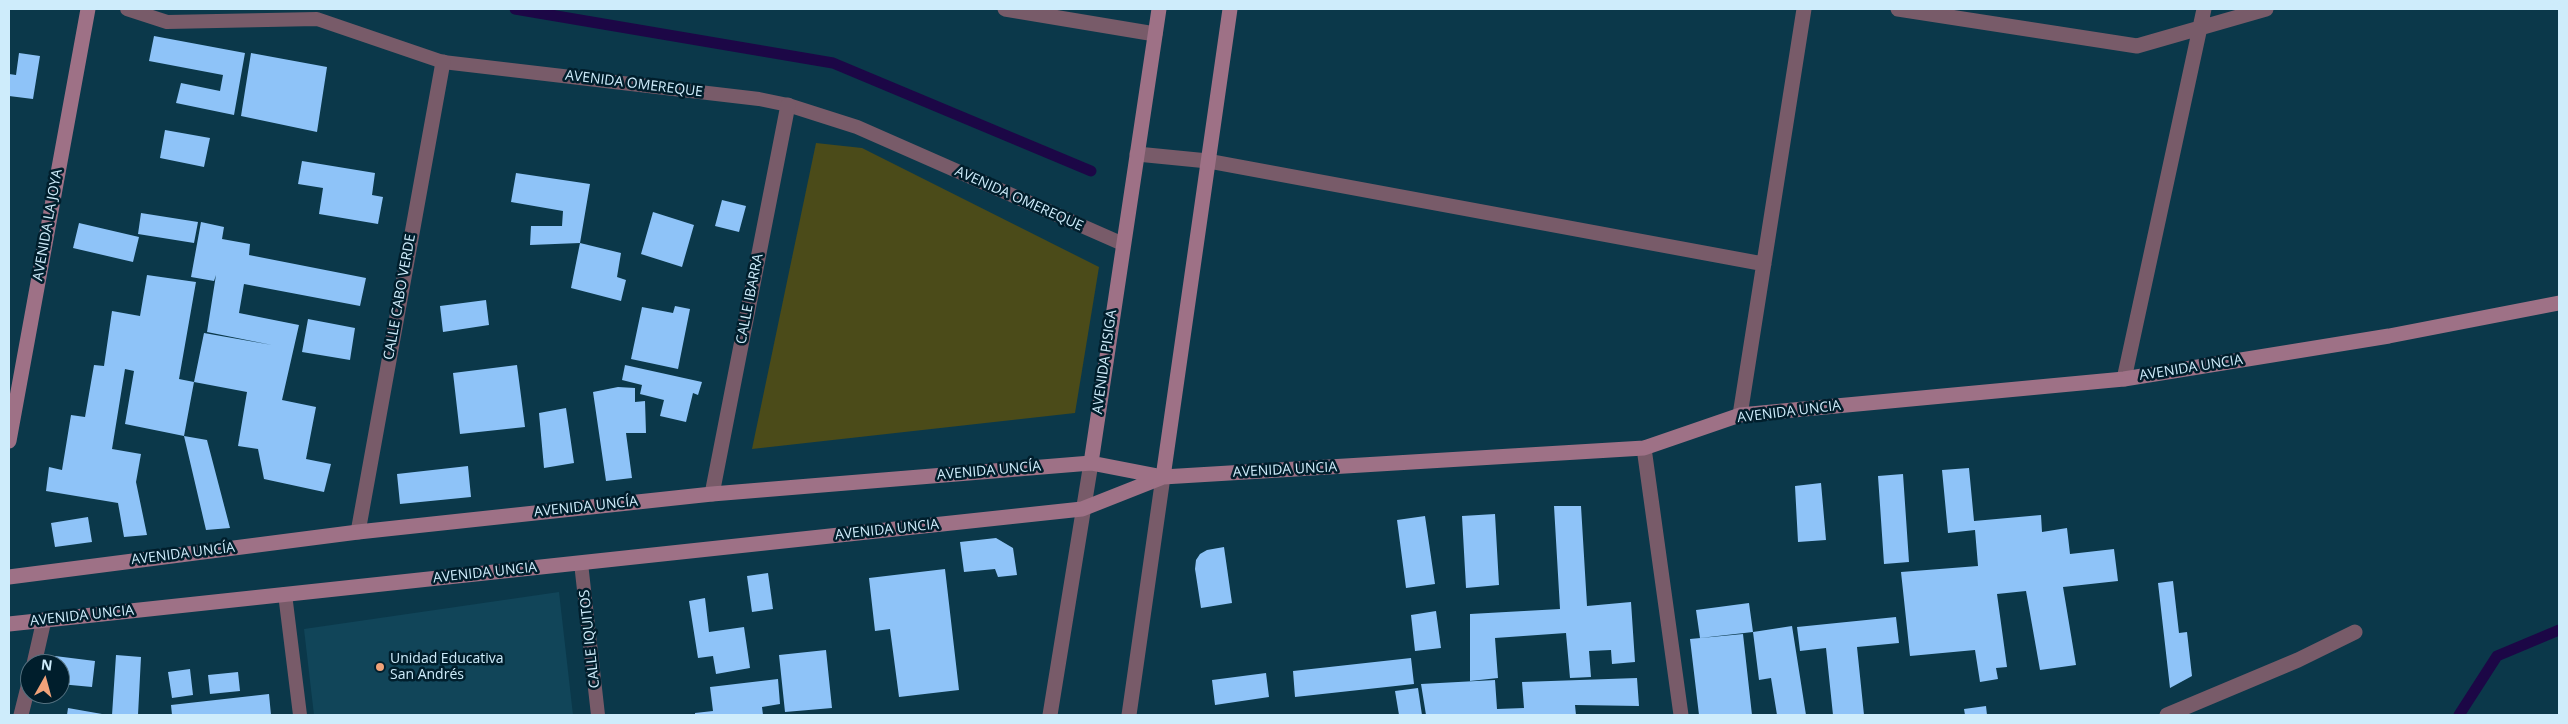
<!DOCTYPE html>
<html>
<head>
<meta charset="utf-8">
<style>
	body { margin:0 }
	#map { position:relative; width:2568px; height:724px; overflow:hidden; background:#0b384a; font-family:"Open Sans",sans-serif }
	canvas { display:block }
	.frame { position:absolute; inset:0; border:10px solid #ceecfb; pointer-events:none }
	.north { position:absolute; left:20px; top:654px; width:50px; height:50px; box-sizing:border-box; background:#001e2c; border:1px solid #52707f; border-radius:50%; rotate:7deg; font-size:14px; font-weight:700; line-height:20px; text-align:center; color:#ceecfb }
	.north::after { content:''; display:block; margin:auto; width:18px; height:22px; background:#f0a279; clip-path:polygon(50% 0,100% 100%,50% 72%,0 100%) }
</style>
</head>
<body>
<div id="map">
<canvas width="2568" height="724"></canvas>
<div class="frame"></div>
<div class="north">N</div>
</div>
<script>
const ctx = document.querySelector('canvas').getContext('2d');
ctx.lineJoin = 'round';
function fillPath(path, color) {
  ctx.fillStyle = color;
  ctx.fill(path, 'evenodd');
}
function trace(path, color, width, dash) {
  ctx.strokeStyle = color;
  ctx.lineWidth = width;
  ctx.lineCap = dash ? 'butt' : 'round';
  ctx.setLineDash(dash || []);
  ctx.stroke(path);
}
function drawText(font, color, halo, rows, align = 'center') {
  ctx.font = font + ' "Open Sans",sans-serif';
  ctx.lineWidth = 5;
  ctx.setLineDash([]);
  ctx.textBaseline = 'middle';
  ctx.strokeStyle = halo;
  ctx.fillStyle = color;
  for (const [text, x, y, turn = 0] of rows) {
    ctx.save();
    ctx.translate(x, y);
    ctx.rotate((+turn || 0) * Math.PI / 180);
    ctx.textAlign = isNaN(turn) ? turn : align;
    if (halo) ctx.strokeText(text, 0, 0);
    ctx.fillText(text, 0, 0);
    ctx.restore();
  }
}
const built = new Path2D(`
	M559,592L573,715H314L304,629Z`);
const green = new Path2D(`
	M816,143L862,148L1099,267L1075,413L752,449Z`);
const stream = new Path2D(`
	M515,9L833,63L1091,171
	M2459,715L2497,656L2559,630`);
const building = new Path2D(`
	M154,36L245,53L234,115L176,103L181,83L220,91L223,75L149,61Z
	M19,53L40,56L33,99L9,96V74L16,75Z
	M251,53L327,67L317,132L241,116Z
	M165,130L210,138L204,167L160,158Z
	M302,161L375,173L372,195L383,197L378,224L319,214L323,188L298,184Z
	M516,173L590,184L580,243L621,253L617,277L626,280L621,301L571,288L580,243L530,245L531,226H562L563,211L511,202Z
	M722,200L746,206L739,232L715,226Z
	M653,212L694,225L682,267L641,254Z
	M141,213L198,222L194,243L138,234Z
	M201,222L224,227L222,239L250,244L249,255L366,278L360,306L244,284L239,313L299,325L282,400L316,407L306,459L331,464L324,492L264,479L258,449L238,446L247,392L194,382L184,436L125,424L134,371L125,369L112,449L141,454L136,482L147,535L124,537L118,503L46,491L49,467L62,470L71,415L85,417L94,365L104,366L112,311L140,316L147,275L196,282L179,379L194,382L204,333L272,345L207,332L216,275L214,281L191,277Z
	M79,223L139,237L133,262L73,248Z
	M486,300L489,325L443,332L440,306Z
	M675,306L690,309L678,369L631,359L642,307L673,313Z
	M308,319L355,328L350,360L302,352Z
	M517,365L525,427L460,434L453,373Z
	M625,365L702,382L698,395L693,393L686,422L660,416L664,400L640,394L642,385L622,380Z
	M618,387L635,388V402L645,401L646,433H626L632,478L606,481L593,392Z
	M566,408L574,463L544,468L539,413Z
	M184,436L207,440L230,528L206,530Z
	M468,466L471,497L400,504L397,474Z
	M1969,468L1974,521L2041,515L2042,532L2067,528L2070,554L2114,549L2118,581L2063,587L2076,665L2040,670L2026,591L1997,594L2007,667L1996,668L1998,679L1980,682L1975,650L1910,656L1901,572L1978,566L1975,530L1948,533L1942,470Z
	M1903,474L1909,562L1884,564L1878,476Z
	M1821,483L1826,540L1798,542L1795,486Z
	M1554,506H1581L1587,606L1631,602L1635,662L1612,664L1611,650L1589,651L1591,677L1570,678L1566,633L1495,638L1498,678L1470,681V614L1560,609Z
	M1495,514L1499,585L1466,588L1462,516Z
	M1425,516L1435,584L1406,588L1397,520Z
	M88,517L92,542L55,547L51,523Z
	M996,538L1013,548L1017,575L998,577L995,569L964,572L960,542Z
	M1224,547L1232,603L1201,608L1195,569L1196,560L1200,554L1207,550Z
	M945,569L959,690L899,697L890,629L875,631L869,578Z
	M768,573L773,609L752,612L747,576Z
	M2173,581L2179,633L2187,632L2192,676L2170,688L2158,583Z
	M705,598L709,632L744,627L750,668L716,674L713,656L698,658L689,601Z
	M1749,603L1753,632L1700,638L1696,610Z
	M1436,611L1441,648L1415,651L1411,615Z
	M1896,617L1899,643L1857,647L1864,715H1833L1826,648L1800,651L1797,627Z
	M1792,626L1806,715H1777L1771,678L1759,680L1753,632Z
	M1743,634L1752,715H1699L1690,639Z
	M826,650L832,708L785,712L779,655Z
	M116,655L141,657L138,715H112Z
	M55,656L95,661L92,687L60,684V664H54Z
	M1411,658L1414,684L1295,697L1293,671Z
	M190,669L193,695L172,698L168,672Z
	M238,672L240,691L210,694L208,675Z
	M1266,673L1269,697L1215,705L1212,680Z
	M1637,678L1639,706L1575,705L1576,715H1426L1421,684L1495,680L1497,709L1524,708L1522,682Z
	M778,679L780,704L762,707L763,715H695V713L713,711L710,687Z
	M1418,688L1422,715H1399L1395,691Z
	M269,694L271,715H172L171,705Z
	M1986,706L1987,715H1965L1964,709Z
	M68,708L102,714V715H67Z`);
const lane = new Path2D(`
	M127,9L167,22L317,19L443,62L759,99L788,105L857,127L1123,244
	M581,563L598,715
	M285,594L300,715`);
const street = new Path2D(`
	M1005,9L1155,34
	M1898,9L2137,46L2266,9
	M1137,154L1208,161L1764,264
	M2124,379L2204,9
	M1740,415L1804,9
	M1644,448L1681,715
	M712,494L788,105
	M358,532L443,62
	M34,664L44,620
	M21,715L30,679
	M1050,715L1091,463
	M1129,715L1163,477
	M2167,715L2298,660L2355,632`);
const secondary = new Path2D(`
	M9,441L88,9
	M1091,463L1159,9
	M1163,477L1230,9
	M9,577L358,532L712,494L1091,463L1163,477
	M9,624L1082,509L1163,477L1644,448L1740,415L2124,379L2389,336L2559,303`);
const markers = [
	[380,667,5,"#f0a279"]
];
const streetNames = [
	["AVENIDA OMEREQUE",634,84,7],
	["AVENIDA OMEREQUE",1019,199,24],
	["AVENIDA LA JOYA",48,225,-80],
	["CALLE CABO VERDE",400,297,-80],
	["CALLE IBARRA",750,299,-79],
	["AVENIDA PISIGA",1105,362,-82],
	["AVENIDA UNCIA",2191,368,-9],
	["AVENIDA UNCIA",1789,412,-7],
	["AVENIDA UNCIA",1285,470,-3],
	["AVENIDA UNCÍA",989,471,-5],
	["AVENIDA UNCÍA",586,507,-6],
	["AVENIDA UNCIA",887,530,-6],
	["AVENIDA UNCÍA",183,554,-7],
	["AVENIDA UNCIA",485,573,-6],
	["AVENIDA UNCIA",82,616,-6],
	["CALLE IQUITOS",590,639,-96]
];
const poiNames = [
	["Unidad Educativa",390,659],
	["San Andrés",390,675]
];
fillPath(built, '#114559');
fillPath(green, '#4b4b19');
trace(stream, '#1c0746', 11);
fillPath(building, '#8ec3f8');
trace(lane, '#785b69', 14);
trace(street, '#785b69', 15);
trace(secondary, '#9e7186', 15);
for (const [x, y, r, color] of markers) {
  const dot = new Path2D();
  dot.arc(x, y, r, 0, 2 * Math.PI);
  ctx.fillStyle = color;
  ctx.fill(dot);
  trace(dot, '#001e2c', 2);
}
drawText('14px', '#ceecfb', '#001e2c', streetNames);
drawText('14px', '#ceecfb', '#001e2c', poiNames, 'left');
</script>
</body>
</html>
